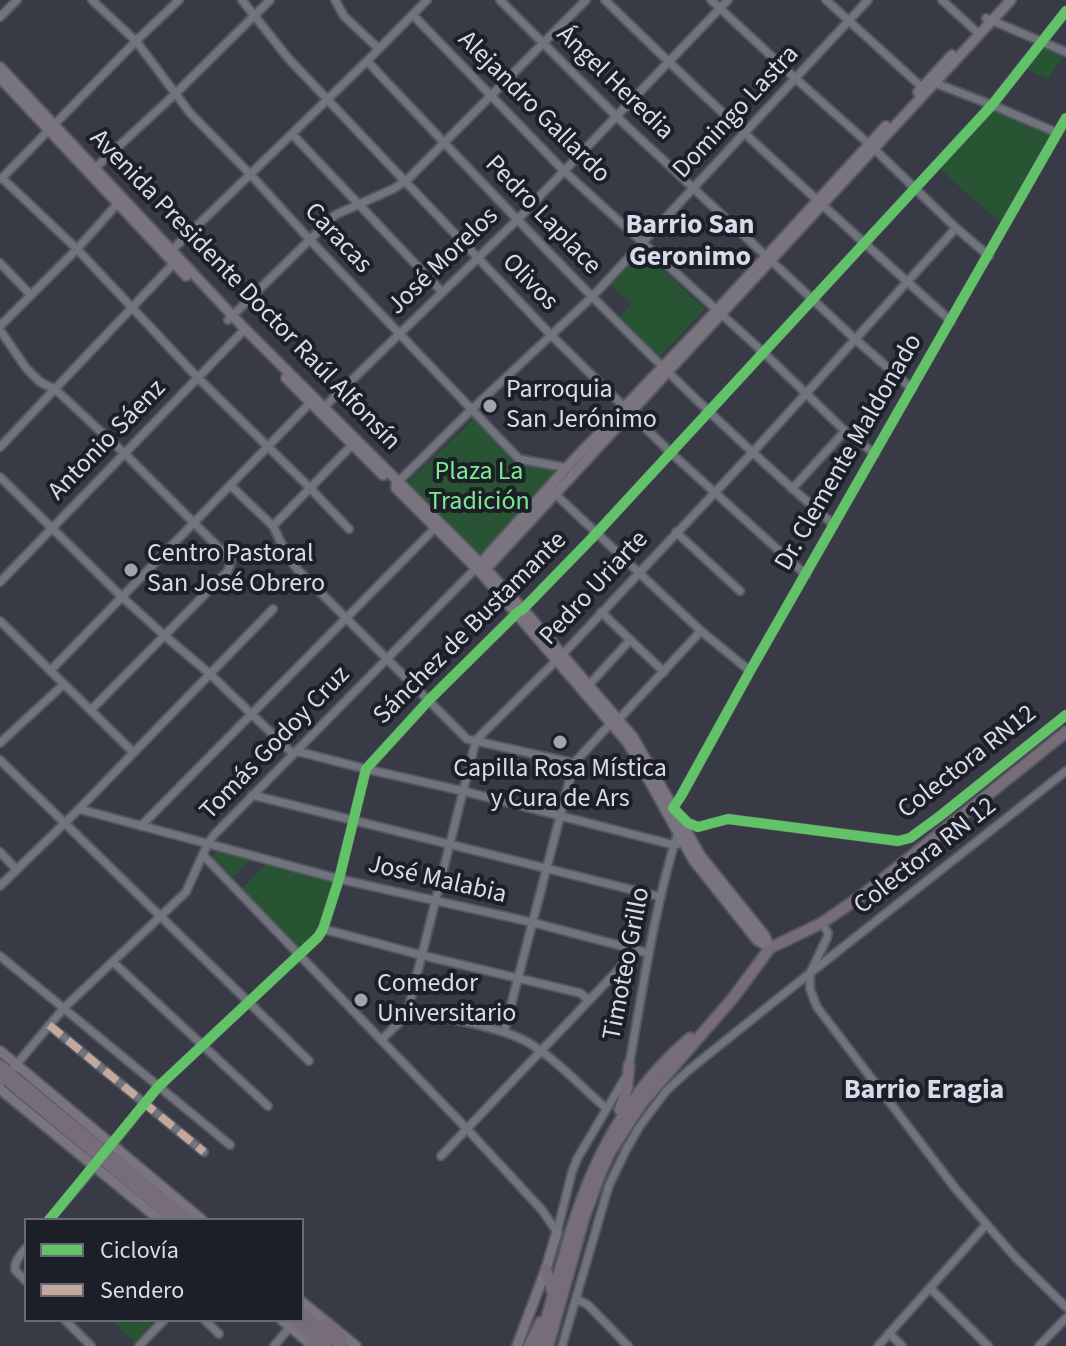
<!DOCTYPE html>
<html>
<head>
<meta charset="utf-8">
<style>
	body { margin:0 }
	#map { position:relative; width:1066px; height:1346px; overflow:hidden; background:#383a45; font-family:"Source Sans 3",sans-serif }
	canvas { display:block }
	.legend { position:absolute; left:24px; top:1218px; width:280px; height:104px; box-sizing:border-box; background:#1c1e28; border:2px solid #676a75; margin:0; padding:10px 14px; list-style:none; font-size:24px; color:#d8dbe9 }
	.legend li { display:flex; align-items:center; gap:16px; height:40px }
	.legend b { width:40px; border:2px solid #676a75 }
</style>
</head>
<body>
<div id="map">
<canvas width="1066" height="1346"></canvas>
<ul class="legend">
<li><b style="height:10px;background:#61c268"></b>Ciclovía</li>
<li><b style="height:10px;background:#c3a89e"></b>Sendero</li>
</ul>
</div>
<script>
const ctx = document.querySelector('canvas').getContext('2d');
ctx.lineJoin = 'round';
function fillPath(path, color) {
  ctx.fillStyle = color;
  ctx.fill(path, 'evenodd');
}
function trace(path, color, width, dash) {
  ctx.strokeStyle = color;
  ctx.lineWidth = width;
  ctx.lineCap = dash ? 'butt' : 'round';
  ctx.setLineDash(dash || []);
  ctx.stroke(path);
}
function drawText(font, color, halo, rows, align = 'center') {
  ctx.font = font + ' "Source Sans 3",sans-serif';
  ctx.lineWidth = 8;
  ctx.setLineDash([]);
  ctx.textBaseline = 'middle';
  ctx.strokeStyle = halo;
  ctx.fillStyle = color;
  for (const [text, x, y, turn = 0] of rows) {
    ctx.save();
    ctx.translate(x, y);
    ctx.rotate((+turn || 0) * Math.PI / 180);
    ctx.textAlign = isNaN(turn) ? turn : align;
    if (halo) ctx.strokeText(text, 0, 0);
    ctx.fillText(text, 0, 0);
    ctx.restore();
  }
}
const green = new Path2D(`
	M1043,46L1064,55L1048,79L1025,69Z
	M992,105L1058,133L1006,226L974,200L936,165Z
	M641,249L705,309L659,358L619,317L631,304L609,283Z
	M474,418L519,463L557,471L481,557L408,482Z
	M217,850L251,859L232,878L212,858Z
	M266,864L333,882L324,917L315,934L299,949L242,889Z
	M111,1320H146L153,1327L136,1344Z`);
const minor = new Path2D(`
	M92,0L136,41L190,113L250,174L310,240L519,459L568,468
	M242,0L288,58L551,335L670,452L806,575
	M335,0L344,16L379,49
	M500,0L617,117L855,339L912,389
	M605,0C717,110 834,216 951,321
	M711,0L796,79L869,144L956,228L989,256
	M826,0L925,90
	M942,0L979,34
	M413,15L564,171L763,352L845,431L875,454
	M0,17L17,0
	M986,18L1066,52
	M367,61C518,221 667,381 834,525
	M935,83L992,105L1058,133
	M1066,118L750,671L681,796L673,808L688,823L698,827L728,819L898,841L910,838L940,816L1066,715
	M292,134L442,292
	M94,169L174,95L270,0
	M2,178L77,249L198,378L309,487L349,529
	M1,179L136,41L179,0
	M168,254L367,61L427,0
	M0,263L30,294
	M228,320L335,215L393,189L406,181L586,0
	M0,326L77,249L120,201
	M0,330L26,368L40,382L56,390L124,453L231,560L228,571L91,710
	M321,410L517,220L728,0
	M0,447L177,260
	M0,477L122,597L165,636L210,674L293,754
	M395,485L471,410L592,297L868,0
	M231,486L273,526L288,557L297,569L467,739L574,763
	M792,489L845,431
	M553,492L701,631L750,671
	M273,526L352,445
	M676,532L740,591
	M0,582L245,329
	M601,612L664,672
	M0,621L133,752
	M51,670L310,403
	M588,686L630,640
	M0,743L64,684
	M296,751L366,769L463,791L674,845L678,844
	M0,760L309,1061
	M252,795L661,897
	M79,809L339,879L531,922L648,953
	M141,826L437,526
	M0,852L16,869
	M204,856L467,1129L542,1210L557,1232
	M0,886L79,809L273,609
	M822,923L828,933L827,938L810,973V989L817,1007L955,1188L1015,1257L1066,1307
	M323,929L421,955L580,993L589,1000
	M0,956L230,1145
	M113,962L268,1106
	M408,1010C442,1018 501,1026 529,1043C557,1060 581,1087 606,1108
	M49,1025L204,1152
	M504,1032L574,763L611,723L618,720L701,631
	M381,1040L403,1019L408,1010L476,740L562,655L753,452L956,228
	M629,1066C643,988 654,908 678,832
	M0,1084L63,1009L186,892L208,843L214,835L479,565
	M109,1148L158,1087L318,937L323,929L339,879L366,769L429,700L517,613L523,609L592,538L992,105L1066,11
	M441,1156L637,950
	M49,1220L97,1164
	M557,1232L572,1172L577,1159L625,1078
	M26,1248C20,1255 15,1260 15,1270L26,1281
	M930,1288L988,1346
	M576,1299L588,1305L628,1346
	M65,1320L91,1346
	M205,1320L219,1334
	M889,1333L902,1346
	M139,1346L164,1320
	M274,1346L290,1327
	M562,1346L609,1185L626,1150L639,1127L666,1091L689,1070L771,1004L1066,771
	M878,1346L986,1225
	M1039,1346L1066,1318`);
const major = new Path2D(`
	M0,67L245,329L486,569L523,609L633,737L700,855L765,936L770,948
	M0,78L186,276
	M918,92L952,55
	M286,378L383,475
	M396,488L482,574L628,743L694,861L757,940L770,948
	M480,564L567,467L717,310L886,126
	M484,571L1011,0
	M0,1051L202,1220
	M0,1089L160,1220
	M302,1302L356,1346
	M282,1320L313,1346
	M517,1346L546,1269L557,1232`);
const highway = new Path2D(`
	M0,1065L188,1220
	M0,1075L175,1220
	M620,1110L627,1088L629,1065
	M546,1269L553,1294
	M302,1313L342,1346
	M294,1320L327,1346
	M327,1323L342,1339
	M311,1345L314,1346
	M529,1346L541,1322
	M538,1346C551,1307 560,1267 572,1228C595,1154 631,1088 690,1038
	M548,1346L584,1218L600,1174L610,1152L642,1103L733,998L770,948L822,923L864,894L1066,732`);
const quiet = new Path2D(`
	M49,1025L204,1152`);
const cycleway = new Path2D(`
	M1066,118L750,671L681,796L673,808L688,823L698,827L728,819L898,841L910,838L940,816L1066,715
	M49,1220L158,1087L318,937L323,929L339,879L366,769L429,700L517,613L523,609L592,538L992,105L1066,11`);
const markers = [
	[490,406,8,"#a0a3b0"],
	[131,570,8,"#a0a3b0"],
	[560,742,8,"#a0a3b0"],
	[361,1000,8,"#a0a3b0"]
];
const streetNames = [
	["Ángel Heredia",614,84,44],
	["Alejandro Gallardo",533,108,45],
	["Domingo Lastra",737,113,-47],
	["Pedro Laplace",542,216,46],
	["Caracas",337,239,47],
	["José Morelos",444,262,-44],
	["Olivos",529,283,46],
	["Avenida Presidente Doctor Raúl Alfonsín",244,291,46],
	["Antonio Sáenz",108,441,-46],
	["Dr. Clemente Maldonado",850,453,-60],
	["Pedro Uriarte",595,589,-47],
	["Sánchez de Bustamante",471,629,-45],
	["Tomás Godoy Cruz",276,744,-46],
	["Colectora RN12",968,763,-38],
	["Colectora RN 12",926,857,-38],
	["José Malabia",437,881,13],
	["Timoteo Grillo",628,964,-79]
];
const poiNames = [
	["Parroquia",506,391],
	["San Jerónimo",506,421],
	["Centro Pastoral",147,555],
	["San José Obrero",147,585],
	["Capilla Rosa Mística",560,770,"center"],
	["y Cura de Ars",560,800,"center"],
	["Comedor",377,985],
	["Universitario",377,1015]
];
const parkNames = [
	["Plaza La",479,473],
	["Tradición",479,503]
];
const neighbourhoodNames = [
	["Barrio San",690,227],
	["Geronimo",690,259],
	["Barrio Eragia",924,1092]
];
fillPath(green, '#285434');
trace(minor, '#555761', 11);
trace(major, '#555761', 13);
trace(highway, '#555761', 14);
trace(minor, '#71747c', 7);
trace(major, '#79747d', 9);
trace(highway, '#776d78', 10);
trace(quiet, '#c3a89e', 8, [16, 8]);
trace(cycleway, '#61c268', 10);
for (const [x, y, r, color] of markers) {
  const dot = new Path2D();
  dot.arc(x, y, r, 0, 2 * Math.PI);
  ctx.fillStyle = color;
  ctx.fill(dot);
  trace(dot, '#1c1e28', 3);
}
drawText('26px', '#d8dbe9', '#1c1e28', streetNames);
drawText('26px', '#d8dbe9', '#1c1e28', poiNames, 'left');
drawText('26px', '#7de993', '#1c1e28', parkNames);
drawText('bold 28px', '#d8dbe9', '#1c1e28', neighbourhoodNames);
</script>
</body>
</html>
